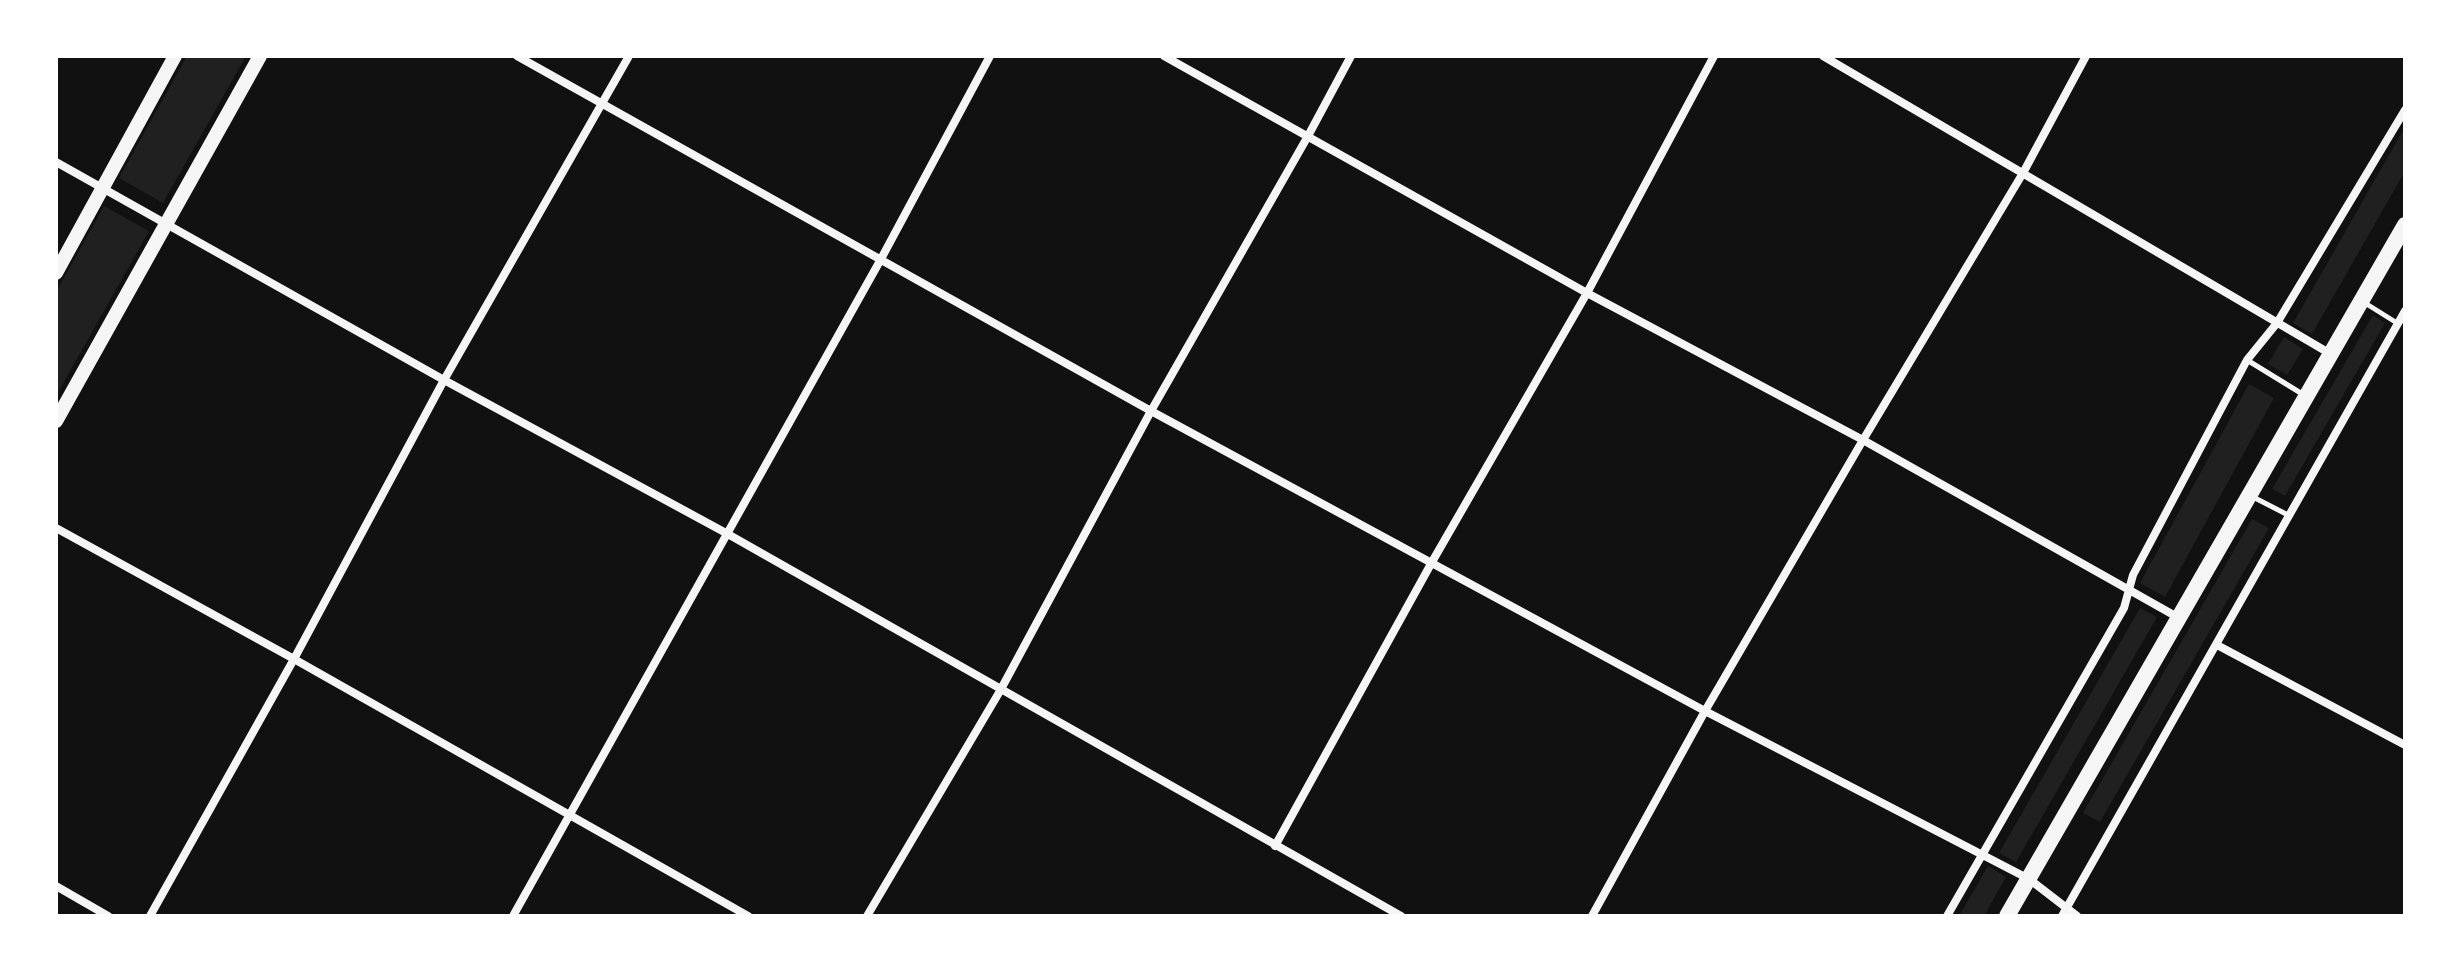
<!DOCTYPE html>
<html>
<head>
<meta charset="utf-8">
<style>
	body { margin:0 }
	#map { position:relative; width:2461px; height:972px; overflow:hidden; background:#111; font-family:"Source Sans 3",sans-serif }
	canvas { display:block }
	.frame { position:absolute; inset:0; border:58px solid #fff; pointer-events:none }
</style>
</head>
<body>
<div id="map">
<canvas width="2461" height="972"></canvas>
<div class="frame"></div>
</div>
<script>
const ctx = document.querySelector('canvas').getContext('2d');
ctx.lineJoin = 'round';
function fillPath(path, color) {
  ctx.fillStyle = color;
  ctx.fill(path, 'evenodd');
}
function trace(path, color, width, dash) {
  ctx.strokeStyle = color;
  ctx.lineWidth = width;
  ctx.lineCap = dash ? 'butt' : 'round';
  ctx.setLineDash(dash || []);
  ctx.stroke(path);
}
const green = new Path2D(`
	M187,56H246L163,203L119,178Z
	M2405,127V171L2312,334L2293,323Z
	M104,206L149,231L56,396V292Z
	M2373,315L2385,323L2285,496L2272,489Z
	M2284,337L2303,349L2287,375L2268,364Z
	M2249,384L2274,398L2165,597L2140,583Z
	M2252,519L2269,528L2100,822L2083,813Z
	M2140,608L2157,617L2016,862L1999,853Z
	M1988,866L2006,877L1984,916H1959Z`);
const service = new Path2D(`
	M2365,303L2397,323
	M2247,360L2304,395
	M2253,497L2288,515`);
const minor = new Path2D(`
	M517,56L1151,411L1705,711L2029,879L2077,916
	M1164,56L1587,293L1863,440L2179,618
	M1823,56L2329,353
	M56,162L444,380L726,533L1401,916
	M56,528L294,659L748,916
	M2217,645L2405,745
	M1275,846L1432,562L1587,293L1714,56
	M56,886L108,916
	M150,916L294,659L444,380L629,56
	M513,916L881,259L990,56
	M867,916L1000,691L1151,411L1308,136L1351,56
	M1592,916L1705,711L1863,440L2023,173L2086,56
	M1947,916L2124,608L2133,575L2247,360L2277,323L2405,110
	M2062,916L2405,311`);
const secondary = new Path2D(`
	M56,273L175,56
	M56,421L260,56`);
const trunk = new Path2D(`
	M2007,916L2405,225`);
fillPath(green, '#202020');
trace(service, '#f5f5f5', 5);
trace(minor, '#f5f5f5', 8);
trace(secondary, '#f5f5f5', 14);
trace(trunk, '#f5f5f5', 16);
</script>
</body>
</html>
